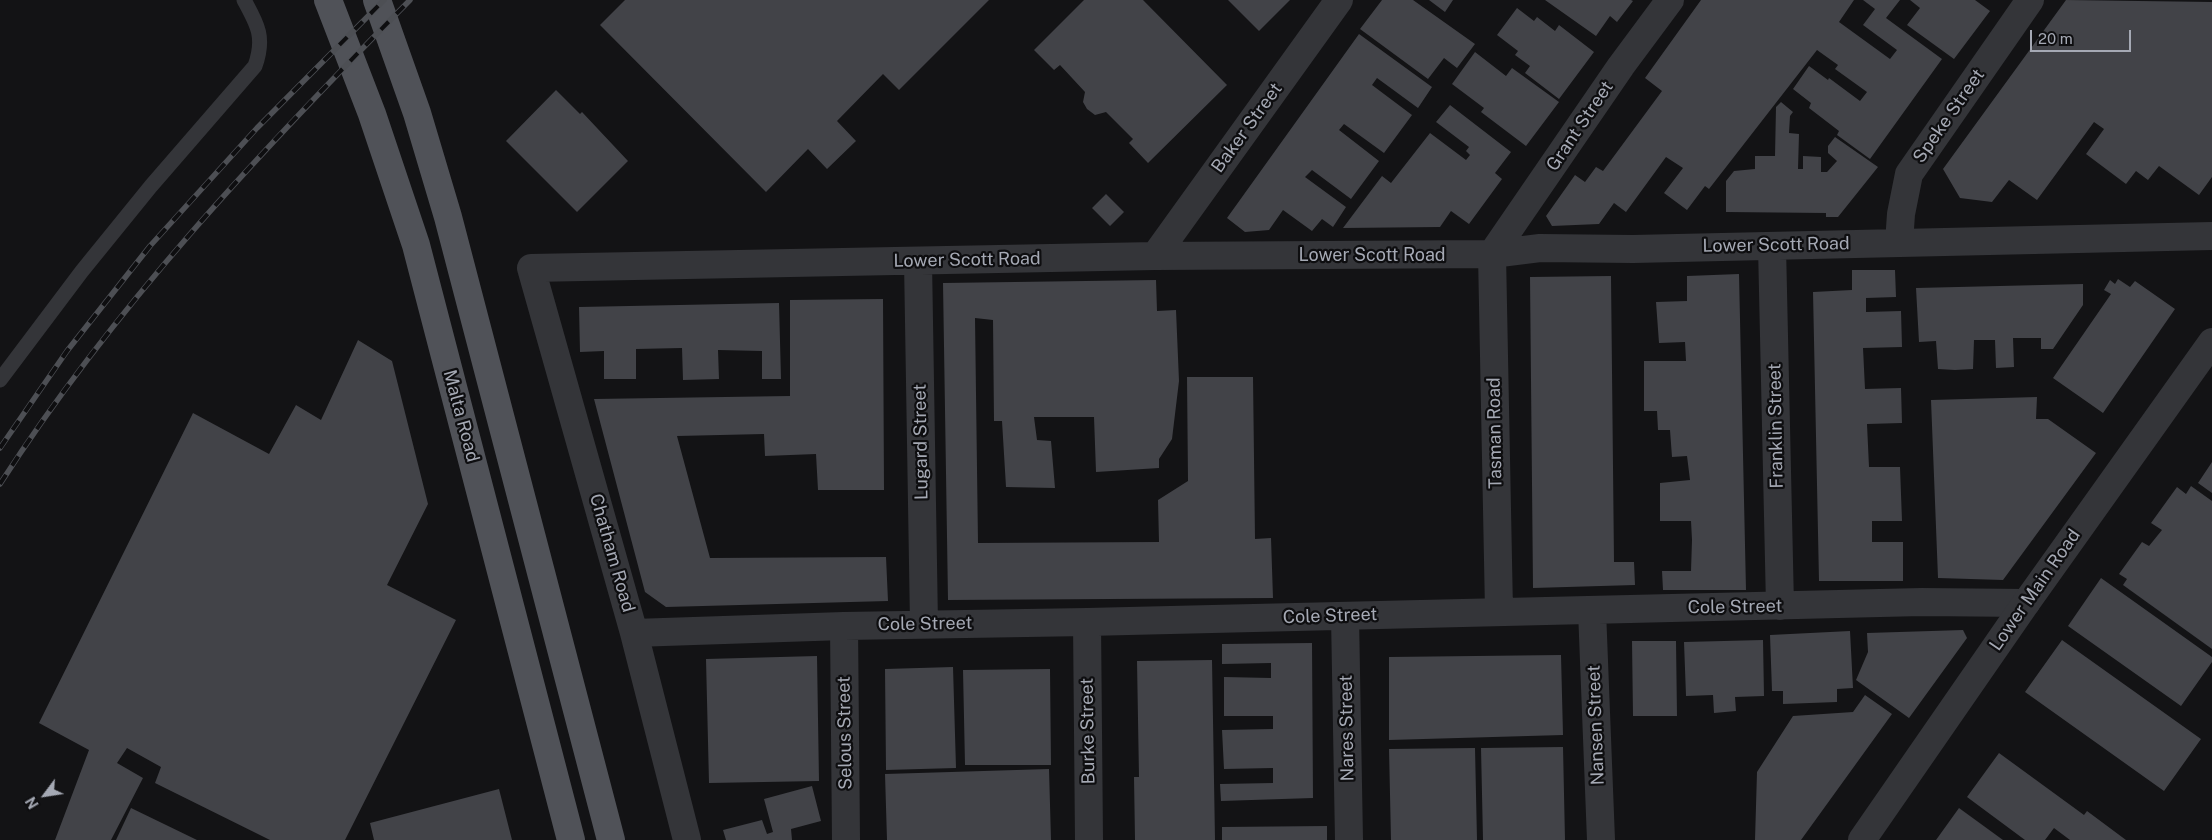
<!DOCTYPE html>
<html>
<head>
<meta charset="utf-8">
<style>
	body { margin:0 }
	#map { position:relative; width:2212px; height:840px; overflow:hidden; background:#131315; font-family:"Public Sans",sans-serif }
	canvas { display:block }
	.north { position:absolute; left:20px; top:770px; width:50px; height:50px; -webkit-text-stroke:4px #0e0e10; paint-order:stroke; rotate:239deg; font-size:14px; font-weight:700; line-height:20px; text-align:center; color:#a5a9b4 }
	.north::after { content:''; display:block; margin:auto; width:18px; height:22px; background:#a5a9b4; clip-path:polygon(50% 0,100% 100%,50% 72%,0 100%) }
	.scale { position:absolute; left:2030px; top:30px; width:101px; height:22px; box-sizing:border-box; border:2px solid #a5a9b4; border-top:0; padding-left:6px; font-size:15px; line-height:18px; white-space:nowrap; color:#a5a9b4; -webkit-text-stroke:4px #0e0e10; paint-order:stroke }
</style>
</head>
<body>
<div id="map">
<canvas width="2212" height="840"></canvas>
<div class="north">N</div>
<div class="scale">20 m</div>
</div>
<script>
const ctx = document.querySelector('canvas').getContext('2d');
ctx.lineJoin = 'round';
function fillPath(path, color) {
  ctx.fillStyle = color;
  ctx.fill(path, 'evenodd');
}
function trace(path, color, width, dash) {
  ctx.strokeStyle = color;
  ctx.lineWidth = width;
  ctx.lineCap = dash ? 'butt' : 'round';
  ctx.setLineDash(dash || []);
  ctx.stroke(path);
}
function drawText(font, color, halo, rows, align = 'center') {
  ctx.font = font + ' "Public Sans",sans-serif';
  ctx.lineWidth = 4.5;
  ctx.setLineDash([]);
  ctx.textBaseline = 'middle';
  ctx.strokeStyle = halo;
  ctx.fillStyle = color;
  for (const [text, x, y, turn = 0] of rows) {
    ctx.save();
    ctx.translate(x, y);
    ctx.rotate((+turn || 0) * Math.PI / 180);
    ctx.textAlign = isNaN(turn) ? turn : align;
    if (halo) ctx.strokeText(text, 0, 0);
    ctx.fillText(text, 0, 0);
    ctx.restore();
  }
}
const building = new Path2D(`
	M625,0H989L899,90L883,74L837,121L856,141L827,169L808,149L766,192L600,25Z
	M1084,0H1143L1227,85L1148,163L1129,143L1133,139L1106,112L1095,115L1087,109L1083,102L1085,92L1060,65L1054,70L1034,50Z
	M1228,0H1290L1259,31Z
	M1382,0H1413L1475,44L1457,68L1444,58L1428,79L1360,29Z
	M1429,0H1453L1445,12Z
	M1545,0H1631L1633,1L1617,22L1610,16L1596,36Z
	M1701,0H1854L1839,22L1890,59L1897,50L1863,25L1875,9L1863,0H1900L1886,18L1942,59L1870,159L1837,135L1839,131L1809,108L1811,103L1793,89L1809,66L1828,80L1829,78L1860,101L1867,92L1835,69L1838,65L1817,50L1709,189L1705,186L1687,210L1664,193L1683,168L1666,157L1626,212L1614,203L1599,224L1552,226L1546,216L1575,175L1585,182L1596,167L1603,171L1662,91L1645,78Z
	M1910,0H1975L1990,11L1954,59L1907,25L1920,8Z
	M2066,0L2212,2V177L2199,195L2159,166L2148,180L2136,171L2126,184L2086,154L2104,129L2094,122L2037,200L2009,180L1992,202L1960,198L1943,169Z
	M1517,8L1534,21L1537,17L1555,31L1559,25L1594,52L1559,99L1525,73L1530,66L1515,55L1518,51L1497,35Z
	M1359,34L1432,87L1418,108L1377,78L1372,85L1412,115L1384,153L1344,124L1339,130L1379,161L1351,199L1312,170L1305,177L1346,207L1333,227L1322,219L1312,231L1283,210L1269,230L1245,232L1227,218Z
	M1475,52L1506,76L1512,68L1559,102L1526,146L1481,112L1484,108L1452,84Z
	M556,90L580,114L582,112L628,161L577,212L506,141Z
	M1781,102L1793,112L1790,116L1789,133L1799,134L1798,169H1803V156L1821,157V172H1827L1837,161L1828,153V146L1835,137L1878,167L1838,217H1826V213L1726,212V181L1734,171L1755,169V156H1775L1776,107Z
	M1450,105L1511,152L1495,173L1502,179L1469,224L1451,211L1440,227L1343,228L1382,176L1391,183L1430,133L1466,160L1470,155L1466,151L1469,147L1436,122Z
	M1106,194L1124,212L1110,226L1092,208Z
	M1852,270H1895L1896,297L1866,298V312L1901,311L1902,347L1863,348L1865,389L1901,388L1902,423L1867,424L1869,467H1900L1902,521H1872V542H1903V581H1819L1813,292L1852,290Z
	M1739,274L1746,590H1663L1662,571H1691L1692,540L1691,521H1660V483L1690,480L1687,456L1672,457L1670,430H1658L1657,411H1644V361H1686L1685,342L1659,343L1656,302L1687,301V276Z
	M1611,276L1614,562H1634L1635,585L1533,588L1530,277Z
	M2118,279L2130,287L2135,281L2175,309L2103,413L2053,378L2111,294L2104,290L2110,280L2115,284Z
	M1156,280L1157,311L1176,310L1179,381L1172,439L1159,459V468L1096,472L1094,417H1034L1037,440L1051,441L1055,488L1006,487L1002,421H994L993,320L975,318L978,543L1159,542L1158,500L1188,481L1187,377H1253L1255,539L1271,538L1273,598L948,600L943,283Z
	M2083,284V305L2053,349H2041V338H2013L2014,367L1996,368L1995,340H1974L1973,369L1955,370L1938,369L1936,341L1919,342L1916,288Z
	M883,299L884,490H818L816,454L765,456L764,434L677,436L710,558L886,557L888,601L666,607L645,592L594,399L790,396V300Z
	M779,303L781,379H762V351L718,350L719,379L683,380L682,348L636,349V379H604V351L580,352L579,307Z
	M358,340L392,361L428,504L387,585L456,620L345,840H270L155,783L161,767L127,748L117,763L143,778L111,840H55L89,750L39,723L193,413L269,454L296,405L321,420Z
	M2037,397L2036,419H2048L2096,453L2003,580L1938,578L1931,400Z
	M2212,462V493L2198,483Z
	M2191,486L2212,501V649L2123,585L2127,579L2119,574L2142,542L2149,546L2162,530L2151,523L2177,487L2186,494Z
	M2101,578L2212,657V662L2181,706L2068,626Z
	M1963,630L1967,638L1909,718L1856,680L1868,652L1867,633Z
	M1850,631L1853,688L1837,689V702L1783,704V691H1772L1770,635Z
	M1763,640L1764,696L1735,697L1736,711L1714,713L1713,695L1686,696L1684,642Z
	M2062,640L2201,739L2164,791L2025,692Z
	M1632,641H1676L1677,716H1633Z
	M1312,643L1313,798L1221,801L1220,784L1273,783V768L1224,769L1222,730L1273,729V716H1224V677L1271,678V663L1222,664V644Z
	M1561,655L1563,735L1389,740V657Z
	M817,656L819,781L709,783L706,659Z
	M1212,660L1215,840H1135L1134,777H1139L1137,661Z
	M953,667L956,768L886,770L885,669Z
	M1050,669L1051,765H965L963,670Z
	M1865,695L1892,714L1801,840H1755L1757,772L1793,716L1853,712Z
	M1563,747L1565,840H1483L1481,748Z
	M1475,748L1477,840H1391L1389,749Z
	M1999,753L2084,815L2087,811L2126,840H2070L2054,828L2045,840H2025L1967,797Z
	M1049,769L1051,840H887L885,774Z
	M812,786L821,821L791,829L792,840H726L723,830L762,820L767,834L773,832L764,799Z
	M499,789L512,840H374L370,823Z
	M131,808L197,840H116Z
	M1959,808L2003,840H1936Z
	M1327,826V840H1222V827Z`);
const service = new Path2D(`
	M0,380L82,271L151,186L255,66C265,38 258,25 244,0`);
const minor = new Path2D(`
	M1899,243L1901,214L1909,174L2030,0
	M1772,246L1780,606
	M1492,254L1499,611
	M1492,254L1621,66L1670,0
	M1155,256L1339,0
	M918,261L924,624
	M1592,610L1601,840
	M1345,616L1349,840
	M1087,622L1089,840
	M844,626L846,840
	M634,633L844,626L1087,622L1922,602L2026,603
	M687,840L634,633L531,268L1155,256L1492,254L1540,248L1633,249L2212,236`);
const tertiary = new Path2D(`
	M1862,840L2026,603L2212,342`);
const primary = new Path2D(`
	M328,0L372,114L416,245L571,840
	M377,0L417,113L448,217L611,840`);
const rail = new Path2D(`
	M0,448L67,351L150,246L257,128L384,0
	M0,484C115,305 261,151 410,0`);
const streetNames = [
	["Speke Street",1949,116,-55],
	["Grant Street",1580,126,-56],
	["Baker Street",1247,128,-54],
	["Lower Scott Road",1776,245,-1],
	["Lower Scott Road",1372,255],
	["Lower Scott Road",967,260,-1],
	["Malta Road",461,416,75],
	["Franklin Street",1776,426,-91],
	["Tasman Road",1495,433,-91],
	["Lugard Street",921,442,-91],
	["Chatham Road",612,553,74],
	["Lower Main Road",2035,590,-55],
	["Cole Street",1735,607,-1],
	["Cole Street",1330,616,-2],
	["Cole Street",925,624,-1],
	["Nansen Street",1596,725,-92],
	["Nares Street",1347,728,-91],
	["Burke Street",1088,731,-91],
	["Selous Street",845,733,-91]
];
fillPath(building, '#424348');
trace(service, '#343539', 15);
trace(minor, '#343539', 28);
trace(tertiary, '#343539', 28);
trace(primary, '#505258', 28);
trace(rail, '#4d4f54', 5.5);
trace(rail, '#0e0e10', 4, [11]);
drawText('18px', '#a5a9b4', '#0e0e10', streetNames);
</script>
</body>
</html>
